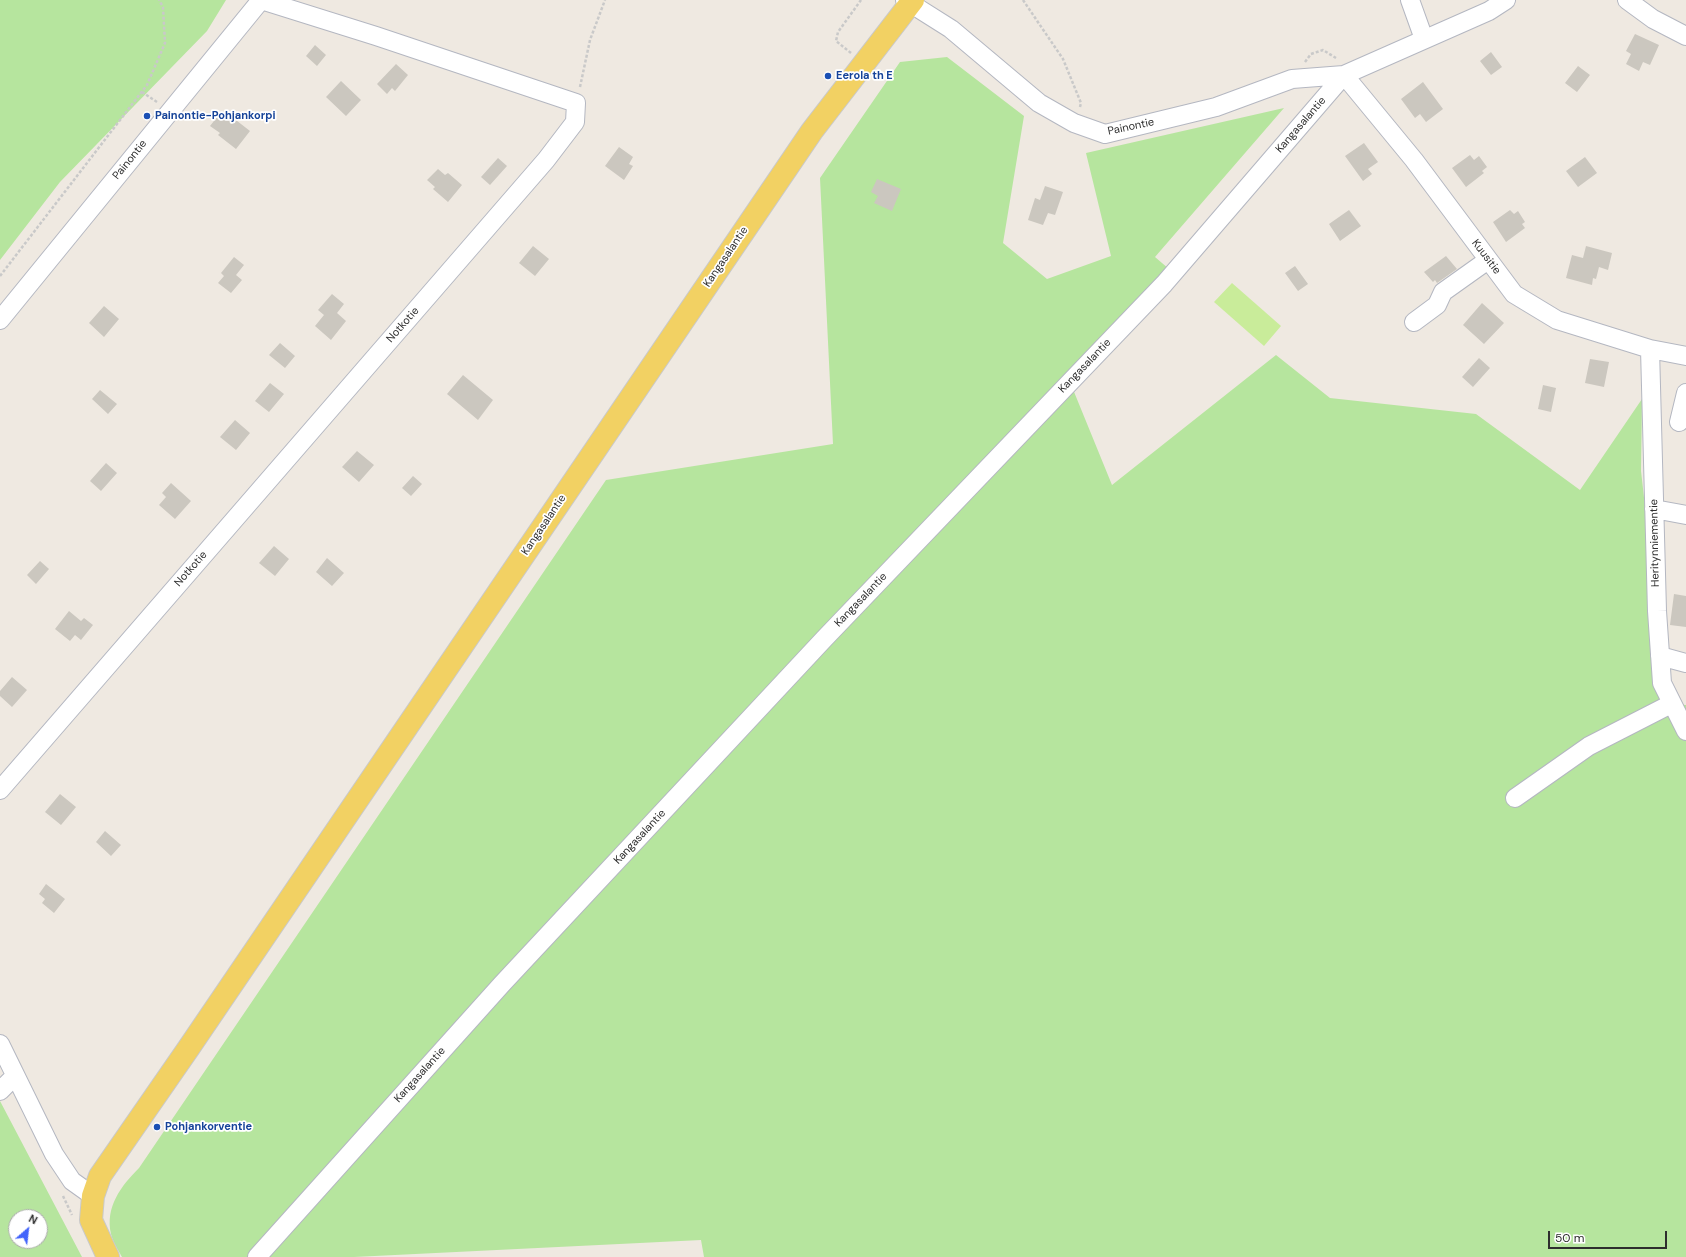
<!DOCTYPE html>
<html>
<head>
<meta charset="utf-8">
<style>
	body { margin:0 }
	#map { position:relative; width:1686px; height:1257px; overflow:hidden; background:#efe9e1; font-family:"DM Sans",sans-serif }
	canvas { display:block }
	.north { position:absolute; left:8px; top:1209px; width:40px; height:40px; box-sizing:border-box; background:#fff; border:1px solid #ababab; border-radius:50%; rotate:28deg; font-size:11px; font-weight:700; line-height:16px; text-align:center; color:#2e2e2e }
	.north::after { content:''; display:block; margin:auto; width:14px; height:18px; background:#4264fb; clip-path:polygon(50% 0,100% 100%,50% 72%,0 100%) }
	.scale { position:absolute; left:1548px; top:1231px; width:119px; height:18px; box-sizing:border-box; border:2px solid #2e2e2e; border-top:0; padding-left:5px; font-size:12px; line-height:14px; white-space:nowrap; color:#2e2e2e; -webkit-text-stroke:3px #fff; paint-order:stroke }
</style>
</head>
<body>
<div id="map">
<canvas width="1686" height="1257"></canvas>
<div class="north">N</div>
<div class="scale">50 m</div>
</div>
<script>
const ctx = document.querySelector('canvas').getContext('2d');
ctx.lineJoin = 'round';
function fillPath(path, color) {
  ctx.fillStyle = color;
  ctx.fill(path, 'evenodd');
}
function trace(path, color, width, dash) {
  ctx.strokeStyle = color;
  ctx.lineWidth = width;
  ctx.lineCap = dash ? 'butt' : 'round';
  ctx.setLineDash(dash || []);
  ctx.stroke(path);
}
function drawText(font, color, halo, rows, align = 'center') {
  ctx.font = font + ' "DM Sans",sans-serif';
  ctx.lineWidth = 3.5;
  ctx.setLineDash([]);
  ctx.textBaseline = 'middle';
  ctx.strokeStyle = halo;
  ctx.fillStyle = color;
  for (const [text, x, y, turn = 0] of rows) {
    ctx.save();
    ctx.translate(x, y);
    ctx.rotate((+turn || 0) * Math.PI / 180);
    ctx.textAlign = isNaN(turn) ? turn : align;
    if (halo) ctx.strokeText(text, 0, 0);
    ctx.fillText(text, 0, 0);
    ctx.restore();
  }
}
const green = new Path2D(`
	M0,0H226L207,31L60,182L0,260Z
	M947,57L1024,116L1003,243L1047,279L1111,256L1086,153L1284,108L1155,257L1169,269L1070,382L1112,485L1276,355L1330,398L1476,414L1580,490L1642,399L1641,471L1657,611L1671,704L1686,705V1257H704L701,1240L354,1257H122C118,1250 113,1242 111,1234C105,1207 121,1186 139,1168L606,480L833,444L820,178L900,62Z
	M0,1101L82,1257H0ZM16,1217H40V1241H16Z`);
const pitch = new Path2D(`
	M1232,283L1281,326L1264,346L1214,302Z`);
const building = new Path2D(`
	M1635,34L1659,45L1650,65L1643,62L1639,71L1626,64L1631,54L1626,51Z
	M315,45L326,55L317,66L306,56Z
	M1491,52L1502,67L1491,75L1480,61Z
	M396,64L408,75L395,91L392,88L387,94L377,84Z
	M1578,66L1590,75L1577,92L1565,83Z
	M341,81L361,100L346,116L326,97Z
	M1423,82L1443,109L1426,122L1420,114L1415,118L1401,99Z
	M221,112L230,120L232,117L250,131L236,149L218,135L220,133L210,126Z
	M1364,143L1378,162L1368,169L1372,174L1363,181L1345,156Z
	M619,147L633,157L629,164L633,166L624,180L605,166Z
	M1470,155L1474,160L1479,156L1487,167L1482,171L1484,173L1466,187L1452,168Z
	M1585,157L1597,173L1578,187L1566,171Z
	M498,158L507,166L490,185L481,177Z
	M438,169L445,175L448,173L462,185L448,202L433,189L435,187L427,180Z
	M877,179L901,189L892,211L874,203L878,196L871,192Z
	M1045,186L1063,192L1055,215L1048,213L1043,225L1028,220L1035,198L1040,200Z
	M1349,210L1361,226L1340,241L1329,224Z
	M1510,210L1514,214L1518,211L1525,222L1522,224L1525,228L1506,242L1493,222Z
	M533,246L549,259L535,276L519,263Z
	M1586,246L1612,253L1608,270L1599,267L1596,279L1593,278L1592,285L1566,278L1572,255L1583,258Z
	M1446,256L1457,269L1437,283L1435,280L1433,282L1424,272Z
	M234,257L244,265L236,275L242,280L231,293L218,283L224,276L221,273Z
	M1295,266L1308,284L1298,291L1285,273Z
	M332,294L344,304L337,313L346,321L331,340L315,326L324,315L318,310Z
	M1482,303L1504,323L1484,344L1463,325Z
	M104,306L119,319L104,337L89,323Z
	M280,343L295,356L285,368L269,355Z
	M1479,358L1490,368L1473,387L1462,377Z
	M1590,359L1609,362L1604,387L1585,383Z
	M463,375L493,400L478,420L447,394Z
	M270,383L284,394L269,412L255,401Z
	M1543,385L1556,388L1551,412L1538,409Z
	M100,390L117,404L108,414L92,399Z
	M235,420L250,433L236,450L220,437Z
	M357,451L374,465L359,482L342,467Z
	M106,463L117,473L101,491L90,481Z
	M413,476L422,484L411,496L402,488Z
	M171,483L191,501L175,519L159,505L166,497L162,493Z
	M274,546L289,559L275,576L259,563Z
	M327,558L344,573L332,586L316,572Z
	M40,561L49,569L36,584L27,575Z
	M1674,594L1686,596V627L1670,625Z
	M69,611L81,621L84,618L93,625L81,640L75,635L70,641L55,629Z
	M12,677L27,690L12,707L0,696V691Z
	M60,794L76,807L61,825L45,812Z
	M105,831L121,845L111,856L96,842Z
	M46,884L65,899L54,913L42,903L45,899L39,894Z`);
const path = new Path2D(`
	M1023,0L1063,59L1081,103L1080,107
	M851,53L836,41L838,32L861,0
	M1305,62L1311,54L1323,50L1336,58
	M580,87L590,40L605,0
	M142,92L157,102
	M0,276L147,85L165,43L163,7L159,0
	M63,1196L72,1215`);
const minor = new Path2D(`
	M905,0L951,29L1039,103L1074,123L1105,134L1216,107L1292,79L1344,75L1414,160L1514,294L1557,320L1650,349L1686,356
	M1410,0L1424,39
	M1627,0L1653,19L1686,36
	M0,320L261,0
	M1414,322L1437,305L1443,292L1488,260
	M1650,349L1657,611L1662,683L1686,731
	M1679,422L1686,393
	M1654,509L1686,515
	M1660,656L1686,663
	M0,790L546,160L575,122L576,103L376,36L261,0
	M1515,798L1589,746L1671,704
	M0,1044L54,1154L72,1181L93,1196
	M0,1091L15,1076
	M257,1257L502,984L824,639L1164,284L1344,75L1489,11L1506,0`);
const major = new Path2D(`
	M108,1257L91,1220L93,1196L100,1176L188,1049L812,131L913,0`);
const markers = [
	[828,76,4,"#1a4fb4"],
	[147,116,4,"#1a4fb4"],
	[157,1127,4,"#1a4fb4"]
];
const transitNames = [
	["Eerola th E",836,76],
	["Painontie-Pohjankorpi",155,116],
	["Pohjankorventie",165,1127]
];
const streetNames = [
	["Kangasalantie",1301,125,-49],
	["Painontie",1131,127,-12],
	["Painontie",130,160,-51],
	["Kangasalantie",726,257,-56],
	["Kuusitie",1486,257,53],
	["Notkotie",403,325,-49],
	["Kangasalantie",1085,366,-46],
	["Kangasalantie",544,525,-56],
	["Heritynniementie",1655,543,-91],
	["Notkotie",191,569,-49],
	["Kangasalantie",861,600,-46],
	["Kangasalantie",640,837,-47],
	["Kangasalantie",420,1075,-48]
];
fillPath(green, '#b6e59e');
fillPath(pitch, '#c9ec9a');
fillPath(building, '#cbc7bf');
trace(minor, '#b4b7c1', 20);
trace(major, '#c9c9c9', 24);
trace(path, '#c9c9c9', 2.5, [3, 2]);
trace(minor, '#fff', 18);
trace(major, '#f2d163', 22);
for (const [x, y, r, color] of markers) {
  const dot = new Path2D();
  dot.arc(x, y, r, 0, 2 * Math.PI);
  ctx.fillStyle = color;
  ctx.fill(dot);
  trace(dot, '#fff', 1.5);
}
drawText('bold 11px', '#164399', '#fff', transitNames, 'left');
drawText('11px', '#2e2e2e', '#fff', streetNames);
</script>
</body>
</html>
